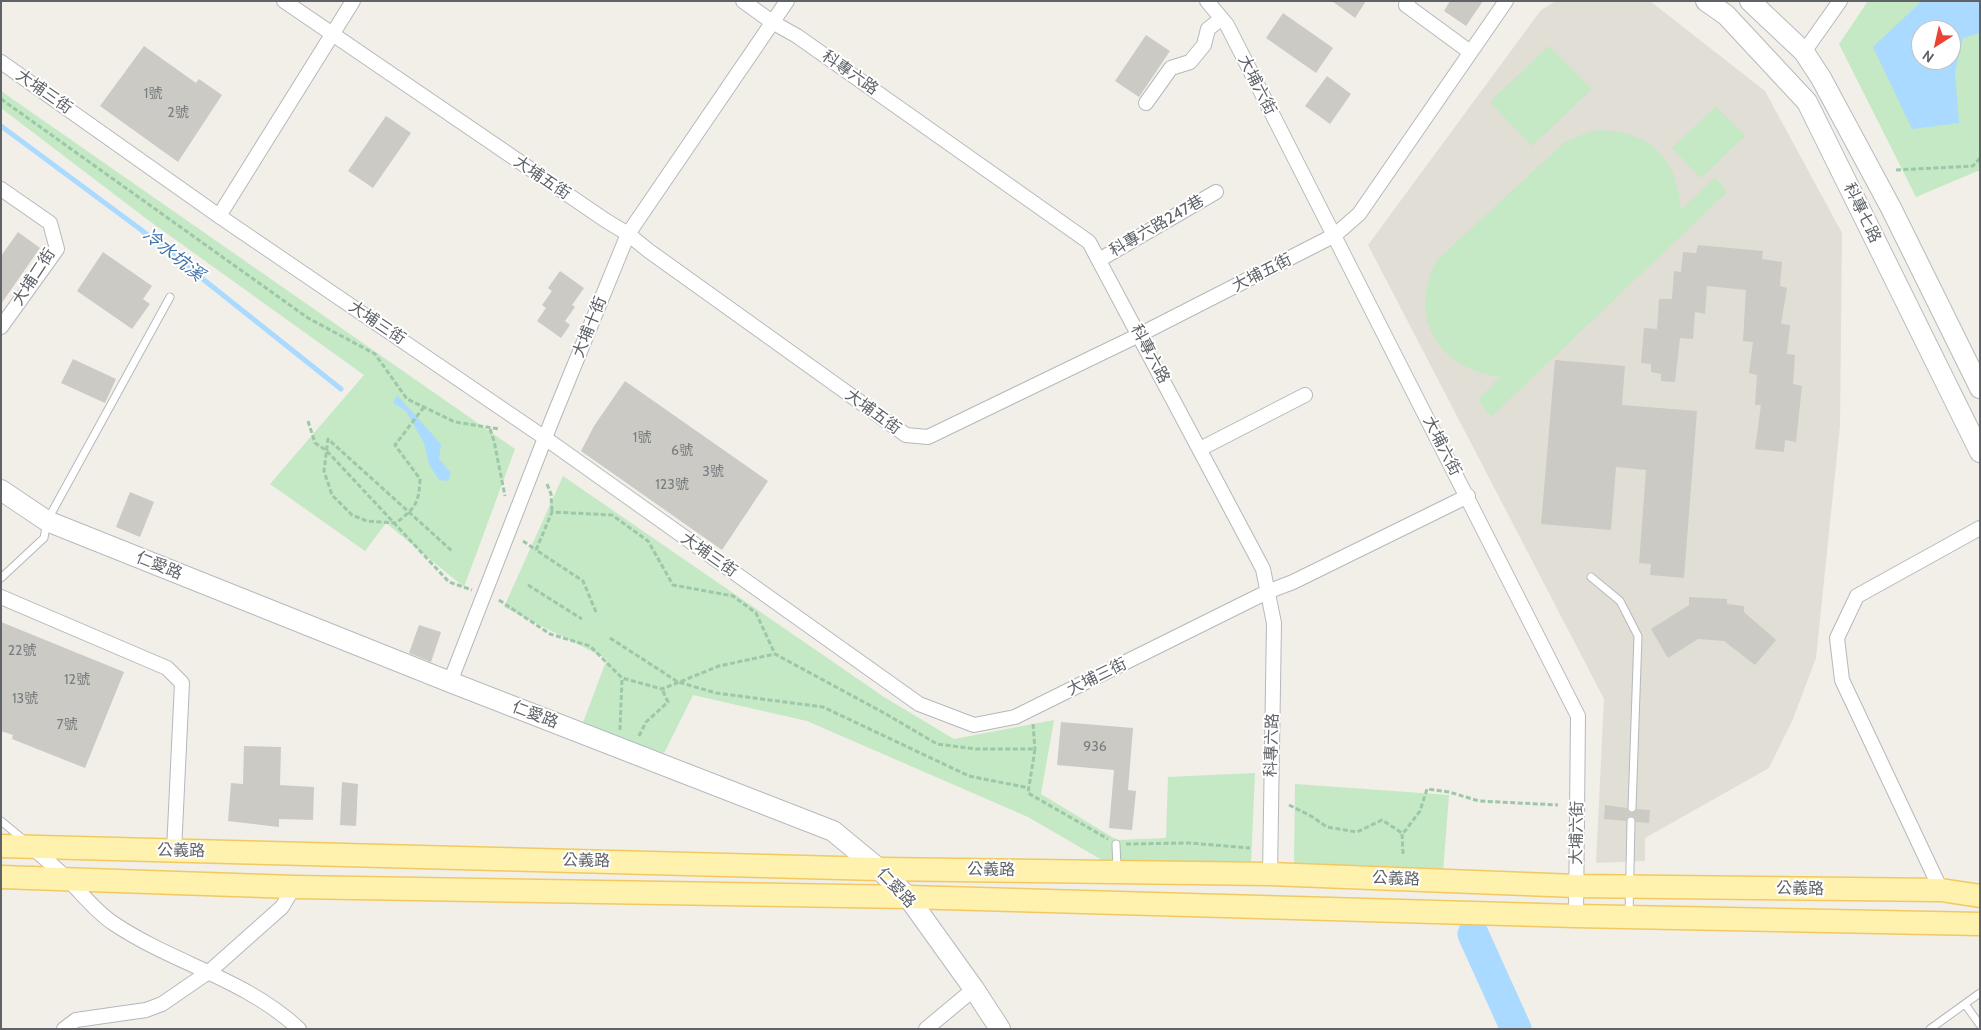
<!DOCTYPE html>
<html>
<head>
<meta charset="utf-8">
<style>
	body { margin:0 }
	#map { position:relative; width:1981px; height:1030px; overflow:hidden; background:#f1efe8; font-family:Cabin,sans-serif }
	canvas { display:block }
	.frame { position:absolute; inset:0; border:2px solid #5f6368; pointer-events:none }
	.north { position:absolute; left:1911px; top:20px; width:50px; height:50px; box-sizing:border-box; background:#fff; border:1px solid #bfc1c3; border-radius:50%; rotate:215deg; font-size:14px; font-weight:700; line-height:20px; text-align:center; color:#5f6368 }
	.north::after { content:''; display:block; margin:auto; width:18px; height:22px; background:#ea4335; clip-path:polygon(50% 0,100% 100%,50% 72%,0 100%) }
</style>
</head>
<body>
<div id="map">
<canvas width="1981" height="1030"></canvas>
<div class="frame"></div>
<div class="north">N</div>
</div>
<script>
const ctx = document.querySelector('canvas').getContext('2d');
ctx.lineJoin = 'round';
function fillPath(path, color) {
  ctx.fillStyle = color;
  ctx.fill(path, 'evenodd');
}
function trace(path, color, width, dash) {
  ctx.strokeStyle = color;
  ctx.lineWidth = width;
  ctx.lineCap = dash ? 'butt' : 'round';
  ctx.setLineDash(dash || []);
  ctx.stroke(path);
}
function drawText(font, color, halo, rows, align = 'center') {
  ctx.font = font + ' Cabin,"Noto Sans TC",sans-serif';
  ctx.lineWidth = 4;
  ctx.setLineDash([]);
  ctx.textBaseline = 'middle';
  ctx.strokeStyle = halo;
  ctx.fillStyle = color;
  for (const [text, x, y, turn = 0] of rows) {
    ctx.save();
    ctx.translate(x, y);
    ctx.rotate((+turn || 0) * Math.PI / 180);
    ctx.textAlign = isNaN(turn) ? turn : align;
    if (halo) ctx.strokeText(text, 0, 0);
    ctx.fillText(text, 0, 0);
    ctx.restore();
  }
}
const education = new Path2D(`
	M1556,1H1650L1765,91L1842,233L1840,426L1816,658L1793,719L1769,768L1645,838V861L1596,863L1604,699L1368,245L1541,10Z`);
const green = new Path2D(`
	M1868,1H1980V170L1916,197L1839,44ZM1921,30H1951V60H1921Z
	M1549,46L1592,89L1532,146L1490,102Z
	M1,91L515,449L464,587L386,523L365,551L270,484L364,375L148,220L1,108Z
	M1716,106L1745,136L1701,178L1672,148Z
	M1602,130C1652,132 1678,161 1681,210L1715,177L1727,192L1491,417L1478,400L1500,377C1438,368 1408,319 1436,261L1565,142L1589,132Z
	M563,476L884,697L954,739L1054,720L1041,794L1117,840L1166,838L1168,777L1255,773L1251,864L1102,860L1028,817L807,721L693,695L664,753L582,725L607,659L504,607Z
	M1295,784L1449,795L1443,872L1294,863Z`);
const water = new Path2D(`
	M1922,1H1980V33L1963,38L1955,72L1959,123L1912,129L1873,47ZM1921,30H1951V60H1921Z
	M397,395L441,444L439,459L451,473L448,481L439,480L429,464L424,443L406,411L393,403Z`);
const stream = new Path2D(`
	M1,126L140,229L341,389`);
const river = new Path2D(`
	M1473,934L1516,1029`);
const building = new Path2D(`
	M1332,1H1366L1355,18Z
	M1450,1H1483L1466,26L1444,11Z
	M1283,13L1333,48L1316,73L1266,38Z
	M1146,35L1170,51L1139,97L1115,81Z
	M144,46L196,83L199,79L222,95L178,162L100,106Z
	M1327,76L1351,94L1330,124L1305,106Z
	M386,116L411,133L373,188L348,171Z
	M18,232L40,248L1,304V256Z
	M1698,245L1763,251L1762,259L1782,262L1780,286L1787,288L1781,324L1790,325L1787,354L1795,355L1793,384L1802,386L1796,442L1785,440L1784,452L1755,449L1761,405H1755L1757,375L1749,373L1753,342L1743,341L1746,290L1707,286L1705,314L1695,312L1693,339L1680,338L1675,382L1661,381V374L1651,372V364L1641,363L1644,328L1657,329L1659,299H1672L1674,271L1681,272L1683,252L1696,253Z
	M103,252L152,286L143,299L150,304L132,329L77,291Z
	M560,271L584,288L572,305L575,307L565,321L570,325L561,338L537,321L546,308L542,305L552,291L548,288Z
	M73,359L116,379L105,403L61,383Z
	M1555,360L1625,366L1622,405L1697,411L1684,578L1650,575L1651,564L1639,563L1646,470L1616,467L1611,530L1541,524Z
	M625,381L768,481L722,550L581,451L594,426Z
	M130,492L154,502L140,537L116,527Z
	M1689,597L1727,599V604L1744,606V612L1776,640L1755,665L1724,641L1698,639L1668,658L1651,629L1689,605Z
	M1,622L124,672L85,768L12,739L13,735L1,731Z
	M419,625L441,632L431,662L409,653Z
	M1061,722L1133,728L1128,790L1136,791L1132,830L1109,828L1114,770L1057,765Z
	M244,746L281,747L280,785L314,787L313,820L279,819V827L228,821L231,783L243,784Z
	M342,782L358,784L356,826L340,825Z
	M1605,805L1627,808L1628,811L1631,813L1635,812L1637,809L1650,810L1649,823L1636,822L1635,818L1632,816L1628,817L1626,821L1604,819Z`);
const path = new Path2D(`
	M1,99L308,318L375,354L407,399L455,422L499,429
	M1896,170L1973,166L1980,158
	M424,407L395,445L420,479C419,504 415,508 396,523L367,521L352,515L332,495L324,471L328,439L452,551
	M308,421L315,443L326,450L449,582L472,590
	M490,429L494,441L505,496
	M547,484L551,494L552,512
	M523,541L536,550
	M528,585L582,619
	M499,600L550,634L590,646L622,678L662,689L719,666L775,654L886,714L937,744L976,749H1035L1028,793L1108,839
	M596,612L583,581L536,550L552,512L612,515L648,541L673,585L733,596L756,613L775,654
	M610,638L678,682L716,693L823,707L969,776L1029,788
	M1033,724L1035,749
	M620,730L622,678
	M639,736L646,722L668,702L662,689
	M1289,805L1311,816L1327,827L1357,832L1382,820L1402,833
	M1126,844L1189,843L1250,848
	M1403,854L1402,833L1405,831L1420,811L1427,789L1449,792L1479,801L1558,805`);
const lane = new Path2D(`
	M1591,577L1620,601L1638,636L1632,808
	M1,578L44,538L47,521L170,297
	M1,821L24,840
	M1116,844L1117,868
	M1629,915L1631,821
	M1965,1004L1980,1025
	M1930,1029L1980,993`);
const street = new Path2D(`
	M284,1L605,220L628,234L649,251L906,435L928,437L1139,335L1335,235L1359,214L1506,1
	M743,1L772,22L797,36L1089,242L1263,569L1274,623L1270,874
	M1207,1L1227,25L1578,716L1576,916
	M1408,1L1406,5L1470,52
	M1804,52L1840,1
	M1,62L219,216L545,438L919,704L974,725L1015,717L1267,592L1293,582L1468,496
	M1146,103L1171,68L1190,62L1204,45L1208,29L1221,19
	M1,189L50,223L57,249L1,327
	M219,216L353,1
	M1099,260L1216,192
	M1200,449L1305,395
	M1,597L167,668L182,683L174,851
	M450,682L552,420L628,234L787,1
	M32,847C43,857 55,867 66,878C82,893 95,911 113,923C172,963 246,979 299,1029
	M1941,890L1842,680L1837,638L1857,596L1980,528
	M64,1029L76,1020L146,1010L162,1004L210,971L282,907L294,887
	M926,1029L974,989`);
const secondary = new Path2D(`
	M1706,1L1726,15L1807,102L1980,452
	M1750,1L1804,52L1821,78L1891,208L1980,388
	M1,490L47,521L450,682L833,831L879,869L908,897L974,989L1000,1029`);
const primary = new Path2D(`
	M1,846L879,869L1270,874L1576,886L1941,890L1980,896
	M1,877L294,887L908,897L1576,916L1980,924`);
const numberNames = [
	["1號",153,94],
	["2號",178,113],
	["1號",642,438],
	["6號",682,451],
	["3號",713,472],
	["123號",672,485],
	["22號",22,651],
	["12號",77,680],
	["13號",25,699],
	["7號",67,725],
	["936",1095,747]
];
const streetNames = [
	["科專六路",850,73,35],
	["大埔六街",1257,85,63],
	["大埔三街",44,92,35],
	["大埔五街",542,178,34],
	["科專七路",1862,213,64],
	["科專六路247巷",1157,226,-30],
	["大埔五街",1262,273,-27],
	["大埔二街",34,277,-57],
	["大埔三街",377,323,34],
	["大埔十街",590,327,-68],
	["科專六路",1150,354,62],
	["大埔五街",873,412,36],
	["大埔六街",1442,446,63],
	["大埔三街",709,555,35],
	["仁愛路",159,566,22],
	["大埔三街",1097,677,-26],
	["仁愛路",535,715,21],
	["科專六路",1272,745,-88],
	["大埔六街",1577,833,-89],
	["公義路",181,851,1],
	["公義路",586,861,1],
	["公義路",991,870,1],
	["公義路",1396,879,2],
	["仁愛路",896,888,47],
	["公義路",1800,889,1]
];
const waterNames = [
	["冷水坑溪",173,255,39]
];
fillPath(education, '#e1ded6');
fillPath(green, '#c5e8c5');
fillPath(water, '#aadaff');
trace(stream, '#aadaff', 5);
trace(river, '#aadaff', 31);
fillPath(building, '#cccac5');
trace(lane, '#b5b8bc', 9);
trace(street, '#b5b8bc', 16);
trace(secondary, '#b6babf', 22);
trace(primary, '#f2c960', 25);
trace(path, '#9cc7a9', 3, [5, 2.5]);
trace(lane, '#fff', 7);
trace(street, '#fff', 14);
trace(secondary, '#fff', 20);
trace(primary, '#fff2af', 22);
drawText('14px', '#7a7d7f', null, numberNames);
drawText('16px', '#5f6368', '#fff', streetNames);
drawText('italic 18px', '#4174aa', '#fff', waterNames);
</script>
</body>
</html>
